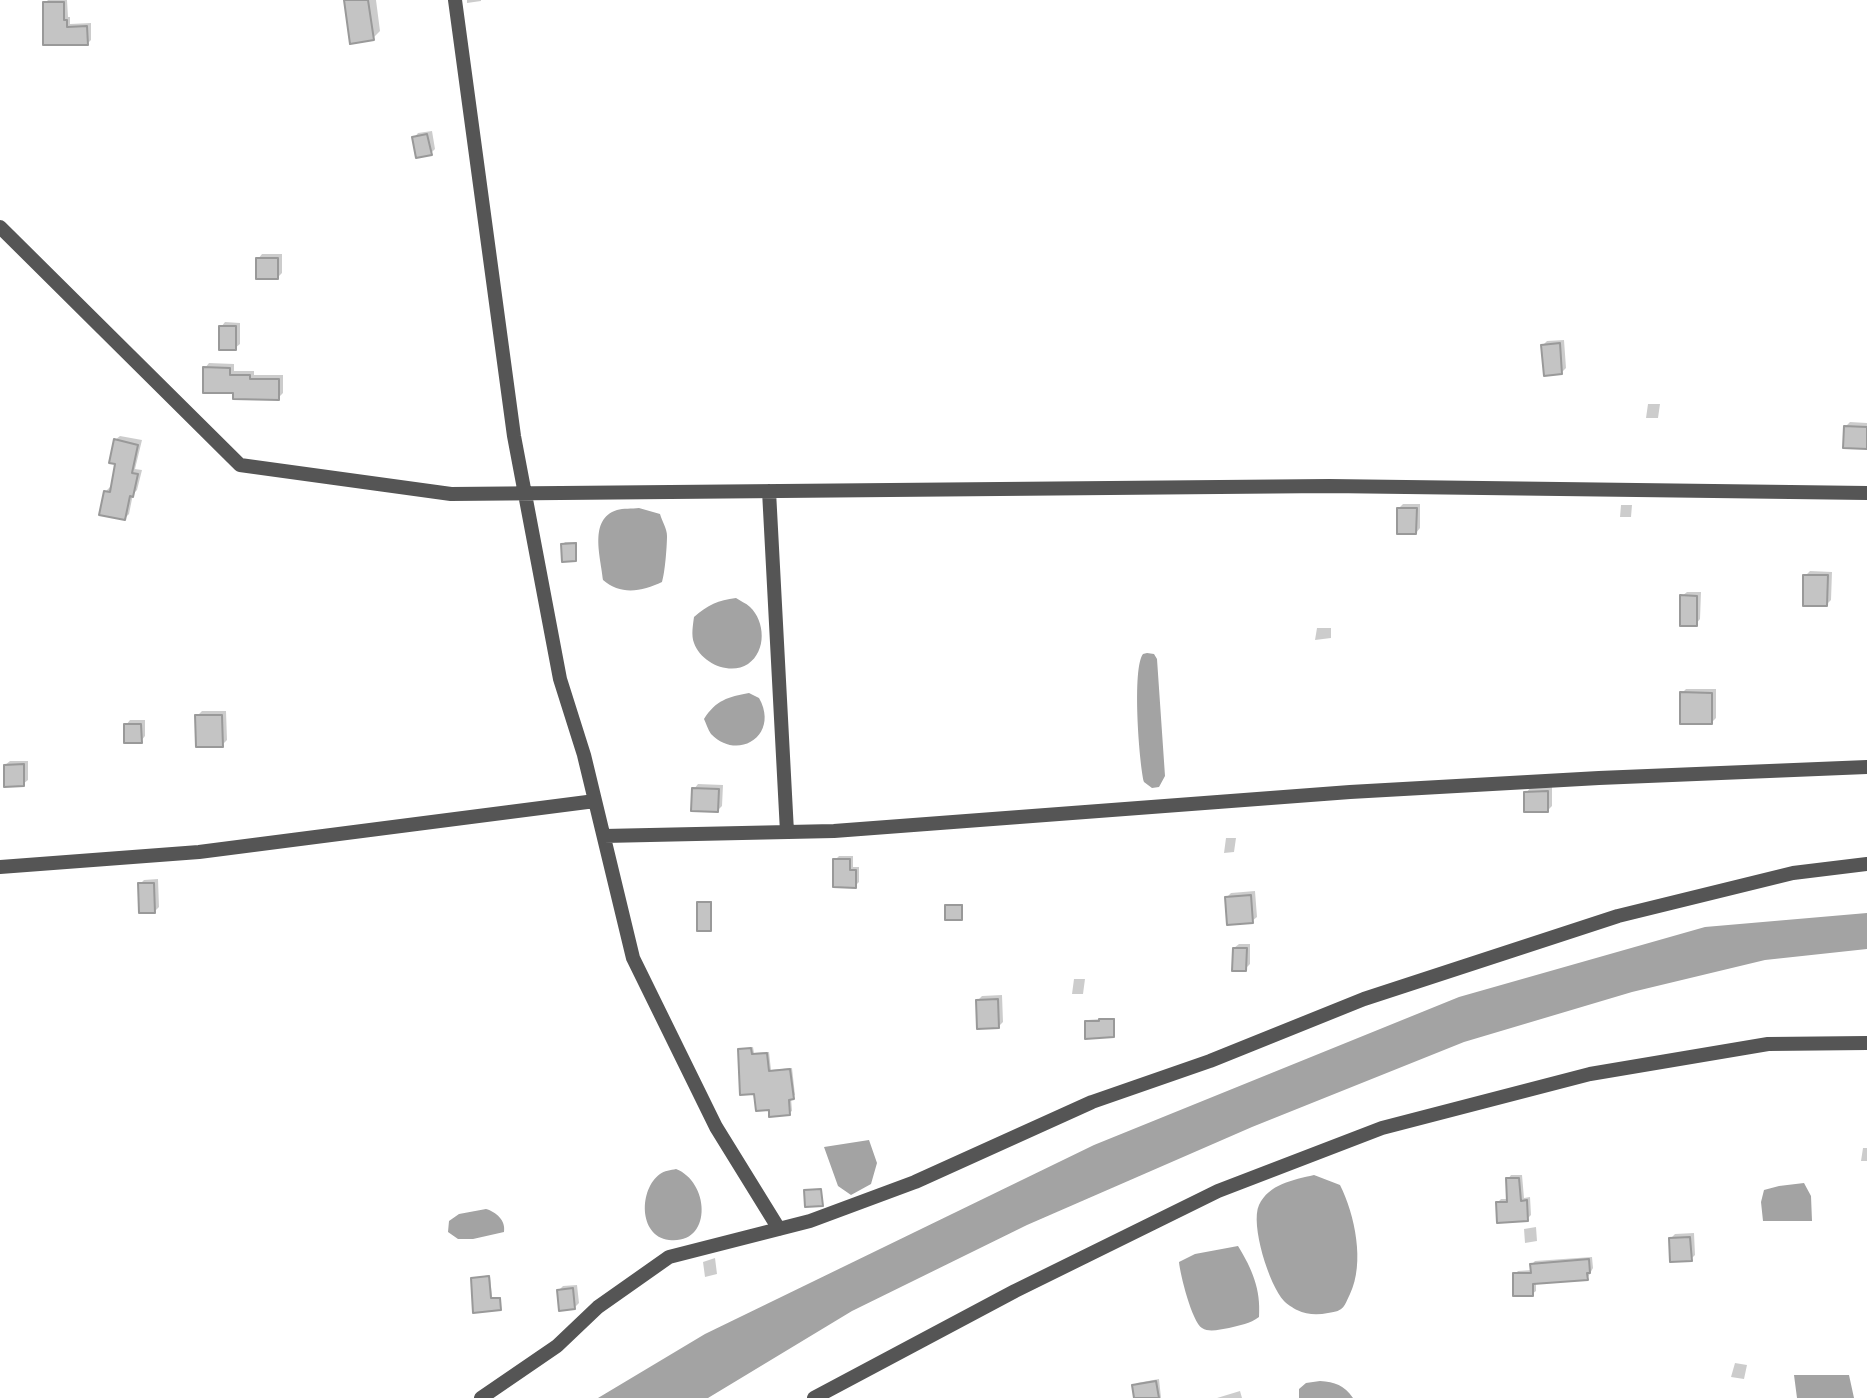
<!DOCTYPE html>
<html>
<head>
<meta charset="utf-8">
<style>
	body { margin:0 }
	canvas { display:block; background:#fff }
</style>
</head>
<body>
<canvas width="1867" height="1398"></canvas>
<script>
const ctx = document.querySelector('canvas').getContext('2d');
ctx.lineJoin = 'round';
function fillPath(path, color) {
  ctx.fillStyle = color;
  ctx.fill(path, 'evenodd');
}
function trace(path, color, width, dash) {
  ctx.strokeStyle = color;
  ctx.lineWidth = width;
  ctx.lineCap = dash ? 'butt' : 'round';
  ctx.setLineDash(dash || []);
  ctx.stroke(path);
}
const water = new Path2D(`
	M639,508L660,514C662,521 667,529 667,536C667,546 665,573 662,582C643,591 621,596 603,580C601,558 588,519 617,510C623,508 632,509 639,508Z
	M736,598C740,601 746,603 750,607C765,621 767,651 748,664C730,676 701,663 694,643C691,635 693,625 694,617C708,605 718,600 736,598Z
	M1147,653L1154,654L1157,659L1165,776L1159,787L1152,788L1144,782C1139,762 1132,668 1143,654Z
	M749,693L759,698C780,735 738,762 711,734C708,730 706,723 704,719C716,700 728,697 749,693Z
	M1867,913V949L1765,960L1632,992L1464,1042L1252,1127L1027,1225L852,1311L708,1398H598L705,1334L1094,1145L1459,997L1705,927Z
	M869,1140L877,1163L871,1184L851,1195L838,1186L824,1147Z
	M676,1169C710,1182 713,1245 669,1240C638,1236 639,1189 660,1174C664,1171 671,1170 676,1169Z
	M1314,1175L1340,1185C1355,1215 1365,1263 1350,1294C1344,1306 1345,1311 1328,1313C1318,1315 1307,1315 1297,1310C1293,1308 1287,1304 1284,1301C1269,1285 1250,1224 1259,1205C1269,1184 1293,1180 1314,1175Z
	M1804,1183L1811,1196L1812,1221H1763L1761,1202L1764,1190L1779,1186Z
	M486,1209C496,1212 506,1220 504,1232L473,1239H458L448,1232L449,1221L459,1214Z
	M1238,1246C1252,1269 1261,1289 1259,1317C1250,1324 1240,1325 1229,1328C1220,1329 1210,1333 1202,1328C1192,1322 1180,1274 1179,1262L1195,1254Z
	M1794,1375H1849L1854,1398H1797Z
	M1320,1381C1335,1382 1344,1385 1353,1398H1299V1389L1306,1383Z`);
const shadow = new Path2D(`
	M48,0H67L68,17H70V24L91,23V40L87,44L45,43V3Z
	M345,0H376L380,31L373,38Z
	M467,0H481V1L467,3Z
	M432,131L435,149L431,153L414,138L418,133Z
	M262,254H282V273L277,278L258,259Z
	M225,322L240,323V344L235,348L221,327Z
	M1564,340L1566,368L1561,373L1543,345L1547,341Z
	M209,363L234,364V371H254V375H283V393L278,398L234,392L205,368Z
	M1648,404H1660L1658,418H1646Z
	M1850,422L1867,423V446L1845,427Z
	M120,436L142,440L135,469L142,470L137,490L133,494L129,514L125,518L105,492L110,487L113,488L117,463L115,440Z
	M1403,504H1420V528L1416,533L1399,508Z
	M1621,505H1632L1631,517H1620Z
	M565,542H577L575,560L563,544Z
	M1810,571L1832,572L1831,600L1827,604L1805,576Z
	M1687,592H1701L1700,619L1696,624L1682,596Z
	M1317,628H1331V638L1315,640Z
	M1686,689H1716V718L1711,723L1682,693Z
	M202,711H226L227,740L222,745L197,716Z
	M130,720H145V736L141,741L126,725Z
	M10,761H28V780L23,784L5,765Z
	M698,784L723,785L722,806L718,810L694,789Z
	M1552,787V806L1547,811L1526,793L1530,788Z
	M1226,838H1236L1234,852L1224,853Z
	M839,856H853V867H859V882L855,886L835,860Z
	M158,879L159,907L155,911L140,884L144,880Z
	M1255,891L1257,917L1252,921L1227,897L1231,893Z
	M701,901H712L710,930L699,903Z
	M948,904H963V916L962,918L946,905Z
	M1239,944H1250V964L1245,969L1234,948Z
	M1074,979H1085L1083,994H1072Z
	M1002,995L1003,1022L999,1026L977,1001L982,996Z
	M1115,1018L1113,1036L1086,1022L1088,1020Z
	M753,1047L754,1053L769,1052L771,1070L792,1068L795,1095L791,1098L792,1111L789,1113L771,1108L756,1092L740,1050Z
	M1863,1148H1867V1161H1861Z
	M1511,1175H1522L1524,1198L1530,1197L1531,1215L1527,1219L1497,1203L1501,1199H1509L1508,1179Z
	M1536,1227L1537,1241L1525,1243L1524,1229Z
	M1694,1233L1695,1255L1691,1259L1670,1239L1675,1234Z
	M1592,1257L1593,1268L1587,1279L1536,1282V1291L1532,1294L1515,1274L1518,1271L1532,1270V1264L1535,1261Z
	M715,1258L717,1274L705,1277L703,1262Z
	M490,1275L492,1297H501L500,1309L472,1278Z
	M577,1285L579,1303L574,1308L559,1290L563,1286Z
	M1735,1363L1747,1365L1744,1379L1731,1377Z
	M1159,1379L1161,1398H1140L1134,1386L1137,1383Z
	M1240,1391L1242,1398H1217Z`);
const building = new Path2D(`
	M344,0H368L374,40L350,44Z
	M43,2H64V20H67V27L87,26L88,45H43Z
	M427,134L432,155L416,158L412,137Z
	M256,258H278V279H256Z
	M219,326H236V350H219Z
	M1560,343L1562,374L1544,376L1541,345Z
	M203,367L230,368V375H250V379H279V400L233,399V393H203Z
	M1844,426L1867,427V449L1843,448Z
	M114,439L138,445L132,473L138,474L133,497L130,496L125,520L99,515L104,491L110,492L115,464L109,463Z
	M1397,508H1417L1416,534H1397Z
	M576,543V561L562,562L561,544Z
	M1803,575H1828L1827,606H1803Z
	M1680,595L1697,596V626H1680Z
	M1680,692L1712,693V724H1680Z
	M195,715H222L223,747H196Z
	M124,724H141L142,743H124Z
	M24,764V786L4,787V765Z
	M692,788L719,789L718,812L691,811Z
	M1548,791V812H1524V792Z
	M833,859H850V870H856V888L833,887Z
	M138,883H154L155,913H139Z
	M1251,895L1253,923L1227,925L1225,897Z
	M697,902H711V931H697Z
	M945,905H962V920H945Z
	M1233,948H1247L1246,971H1232Z
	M998,999L999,1028L977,1029L976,1000Z
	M1099,1019H1114V1037L1085,1039V1021H1099Z
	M751,1048L752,1054L767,1053L769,1071L790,1069L794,1099L789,1100L790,1115L769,1117V1110L756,1111L754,1094L740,1095L738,1049Z
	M1506,1178H1519L1521,1201L1527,1200L1528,1221L1497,1223L1496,1202H1507Z
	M821,1189L823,1206L805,1207L804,1190Z
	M1690,1237L1692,1261L1670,1262L1669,1238Z
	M1589,1259L1590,1273H1587L1588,1280L1533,1284V1296H1513V1273H1531L1530,1264Z
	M489,1276L491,1298H500L501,1310L473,1313L471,1278Z
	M573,1288L575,1309L559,1311L557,1290Z
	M1156,1381L1159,1398H1134L1132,1385Z`);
const street = new Path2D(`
	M455,0L514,436L560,679L584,755L633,958L716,1127L779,1229
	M0,227L240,465L451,494L1329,486L1867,493
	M769,491L787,832
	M604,836L834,831L1350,792L1599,778L1867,767
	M0,867L199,852L595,801
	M481,1398L557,1346L598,1307L669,1257L810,1221L915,1182L1092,1102L1210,1061L1364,999L1618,916L1793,873L1867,864
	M814,1398L1015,1291L1218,1191L1382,1128L1590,1074L1768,1044L1867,1043`);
fillPath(water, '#a3a3a3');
fillPath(shadow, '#0003');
fillPath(building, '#c4c4c4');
trace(building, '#999', 2);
trace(street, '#555', 14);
</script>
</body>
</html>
